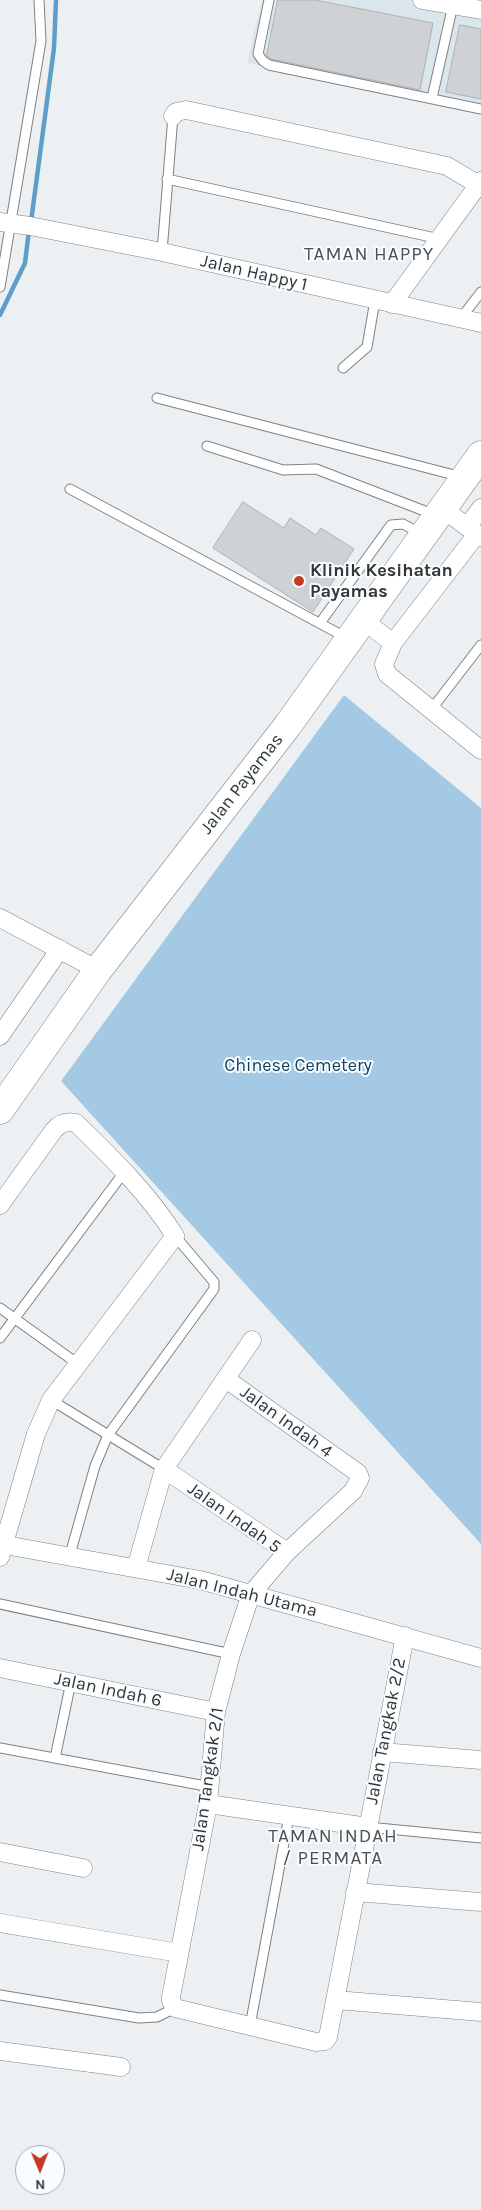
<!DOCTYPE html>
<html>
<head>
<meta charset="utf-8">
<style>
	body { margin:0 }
	#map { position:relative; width:481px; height:2210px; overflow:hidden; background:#ecf0f2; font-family:Karla,sans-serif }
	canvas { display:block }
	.north { position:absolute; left:15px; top:2145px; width:50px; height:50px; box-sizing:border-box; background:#fafdff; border:1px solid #aaadae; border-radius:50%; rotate:179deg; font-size:14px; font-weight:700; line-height:20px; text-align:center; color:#333535 }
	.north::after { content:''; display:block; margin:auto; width:18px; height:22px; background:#c63a24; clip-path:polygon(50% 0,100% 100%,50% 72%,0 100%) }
</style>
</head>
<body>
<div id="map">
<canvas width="481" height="2210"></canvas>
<div class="north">N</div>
</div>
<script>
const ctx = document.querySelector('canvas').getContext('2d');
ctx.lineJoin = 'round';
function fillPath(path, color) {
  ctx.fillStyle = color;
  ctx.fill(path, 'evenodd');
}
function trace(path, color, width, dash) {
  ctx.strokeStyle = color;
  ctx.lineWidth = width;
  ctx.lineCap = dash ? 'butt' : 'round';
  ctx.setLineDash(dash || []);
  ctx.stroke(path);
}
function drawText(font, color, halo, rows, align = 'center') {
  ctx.font = font + ' Karla,sans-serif';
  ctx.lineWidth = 4;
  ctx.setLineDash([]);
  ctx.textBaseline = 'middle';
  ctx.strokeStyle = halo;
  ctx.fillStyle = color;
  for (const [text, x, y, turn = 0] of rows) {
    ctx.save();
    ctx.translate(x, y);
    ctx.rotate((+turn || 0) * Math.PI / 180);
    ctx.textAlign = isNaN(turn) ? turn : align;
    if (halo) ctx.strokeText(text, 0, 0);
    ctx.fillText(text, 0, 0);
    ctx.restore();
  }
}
const built = new Path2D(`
	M262,0H481V114L247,63Z`);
const green = new Path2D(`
	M344,695L481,808V1544L61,1081Z`);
const stream = new Path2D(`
	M31,222L54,48L56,0
	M0,315L25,263L29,230`);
const building = new Path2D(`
	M278,0H315L433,23L420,90L271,59L267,56Z
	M460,25L481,29V99L446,92Z
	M243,502L284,528L290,518L316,535L321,528L354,549L313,612L213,548Z`);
const lane = new Path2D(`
	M269,0L258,54L263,61L269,65L481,109
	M432,98L453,5
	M167,179L440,239
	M162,252L173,116
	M0,287L41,41L39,0
	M461,318L481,292
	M343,368L367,347L375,300
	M157,398L462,477
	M207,446L283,470L316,469L435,515
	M70,489L347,638
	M320,623L391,525L403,524L422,534
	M431,710L481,645
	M0,1308L78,1364
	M0,1338L125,1171
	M51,1400L164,1469
	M69,1558L95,1466L108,1435L214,1289V1282L175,1236
	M0,1604L231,1654
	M0,1748L211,1787
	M55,1758L71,1682
	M368,1827L481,1838
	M0,1995L139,2018L157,2017L175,2008
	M250,2026L289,1816`);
const street = new Path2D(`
	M422,0L481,10
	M173,116L176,112L186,110L447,166L479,185
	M0,222L30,226L162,252L481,323
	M392,304L481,181
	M443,509L481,537
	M467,527L481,508
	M363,620L393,643L477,534
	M393,643L384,664L387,674L481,750
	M0,918L98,970
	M0,1036L60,949
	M0,1205L54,1130C60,1123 66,1121 76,1123C112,1158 148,1193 175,1236L51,1400L36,1434L0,1557
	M226,1379L358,1473L360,1478L353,1491L287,1552L251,1594L231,1654L216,1712L208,1804L171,1997V2001L175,2008L316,2042L325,2041L328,2037L405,1636
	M164,1469L287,1552
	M0,1544L200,1580L481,1658
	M136,1568L164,1469L252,1340
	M0,1668L216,1712
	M382,1752L481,1760
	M208,1804L368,1827
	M0,1852L83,1868
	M355,1892L481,1902
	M0,1923L179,1953
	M336,2000L481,2012
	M0,2051L121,2067`);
const highway = new Path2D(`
	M0,1110L98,970L288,725L481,455`);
const markers = [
	[299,581,6,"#c63a24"]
];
const streetNames = [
	["Jalan Happy 1",254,273,13],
	["Jalan Payamas",242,784,-52],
	["Jalan Indah 4",286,1422,36],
	["Jalan Indah 5",234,1518,35],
	["Jalan Indah Utama",242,1593,14],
	["Jalan Indah 6",108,1690,12],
	["Jalan Tangkak 2/2",386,1731,-79],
	["Jalan Tangkak 2/1",208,1779,-82]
];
const poiNames = [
	["Klinik Kesihatan",310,571],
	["Payamas",310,592]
];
const parkNames = [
	["Chinese Cemetery",298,1066]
];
const neighbourhoodNames = [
	["TAMAN HAPPY",369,255],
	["TAMAN INDAH",333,1837],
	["/ PERMATA",333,1859]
];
fillPath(built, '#dae5ec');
fillPath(green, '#a3c9e4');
trace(stream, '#5f9ec8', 4.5);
fillPath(building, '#ced2d4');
trace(building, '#afb2b5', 1);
trace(lane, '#7f8284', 11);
trace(street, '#7f8284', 19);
trace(highway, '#7f8284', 29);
trace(lane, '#fff', 9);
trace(street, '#fff', 18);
trace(highway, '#fff', 28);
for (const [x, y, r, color] of markers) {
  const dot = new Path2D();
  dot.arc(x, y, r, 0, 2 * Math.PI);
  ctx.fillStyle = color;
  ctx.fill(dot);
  trace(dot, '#fafdff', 2);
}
drawText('18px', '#333535', '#fafdff', streetNames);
drawText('bold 18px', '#333535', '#fafdff', poiNames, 'left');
drawText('18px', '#0e415d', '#fafdff', parkNames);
ctx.letterSpacing = '1px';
drawText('19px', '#4e5153', '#fafdff', neighbourhoodNames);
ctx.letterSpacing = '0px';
</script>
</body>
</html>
